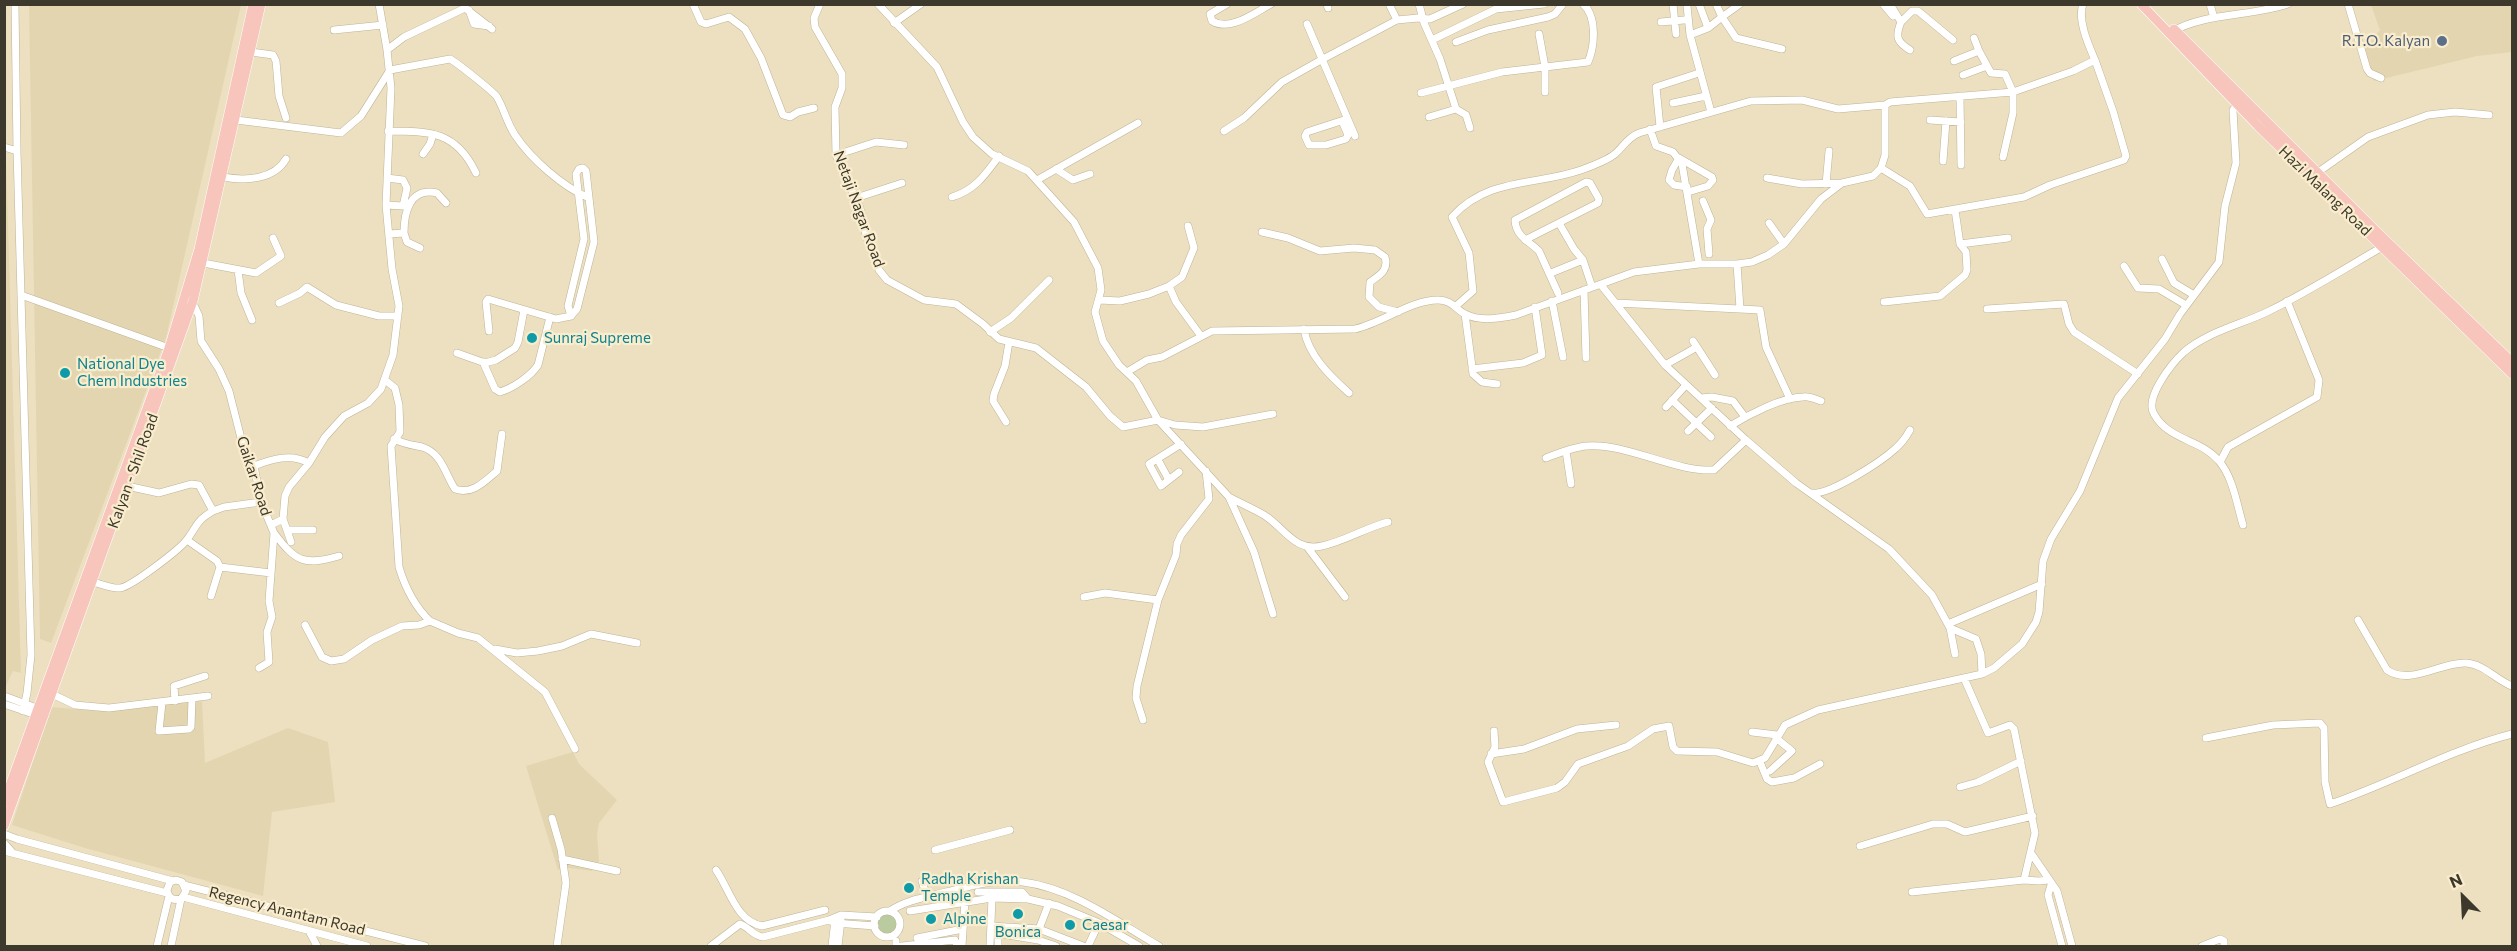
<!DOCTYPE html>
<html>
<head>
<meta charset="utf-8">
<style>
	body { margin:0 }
	#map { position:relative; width:2517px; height:951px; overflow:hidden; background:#ece0c1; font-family:Commissioner,sans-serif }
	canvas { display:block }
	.frame { position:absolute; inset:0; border:6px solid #3c382b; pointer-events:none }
	.north { position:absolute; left:2433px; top:867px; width:60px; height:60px; -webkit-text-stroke:4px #f9edce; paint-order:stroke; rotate:336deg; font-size:16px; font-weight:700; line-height:24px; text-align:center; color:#3c382b }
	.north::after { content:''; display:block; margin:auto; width:21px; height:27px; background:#3c382b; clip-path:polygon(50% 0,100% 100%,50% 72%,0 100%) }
</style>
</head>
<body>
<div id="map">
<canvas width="2517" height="951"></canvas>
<div class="frame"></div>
<div class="north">N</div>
</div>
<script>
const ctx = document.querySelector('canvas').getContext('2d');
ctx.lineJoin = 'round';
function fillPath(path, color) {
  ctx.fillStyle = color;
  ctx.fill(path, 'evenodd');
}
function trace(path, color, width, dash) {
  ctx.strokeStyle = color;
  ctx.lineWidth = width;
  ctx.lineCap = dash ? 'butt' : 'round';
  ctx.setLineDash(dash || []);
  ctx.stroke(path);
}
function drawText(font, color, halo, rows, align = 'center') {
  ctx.font = font + ' Commissioner,sans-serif';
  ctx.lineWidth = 4.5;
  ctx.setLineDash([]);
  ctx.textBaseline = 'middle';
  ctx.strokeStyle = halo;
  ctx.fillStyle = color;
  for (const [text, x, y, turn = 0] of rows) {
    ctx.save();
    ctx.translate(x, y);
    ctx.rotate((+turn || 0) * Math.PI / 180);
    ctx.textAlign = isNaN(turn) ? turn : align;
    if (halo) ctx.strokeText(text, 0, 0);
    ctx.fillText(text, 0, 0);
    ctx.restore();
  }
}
const built = new Path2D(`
	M29,5H241L166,338L51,643L40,639Z
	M2371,5H2512V52L2477,56L2374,81L2364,51L2380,30Z
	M5,155L6,156L21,673L13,671L5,688Z
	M202,701L205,763L288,728L328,742L335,802L272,812L263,896L85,848L12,825L51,707L98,711Z
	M573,752L579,764L617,800L599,823L597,834L599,861L592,871L570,868L558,870L526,766Z`);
const green = new Path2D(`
	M876 924a11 11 0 1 1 22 0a11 11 0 1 1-22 0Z`);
const minor = new Path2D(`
	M15,4L17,151L31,655L27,693L23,711
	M693,4L701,22L706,24L729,17L745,29L761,58L783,115L790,117L798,112L814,108
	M820,4L814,18L815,27L842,74V88L835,107L836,155L860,208L866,235L879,270L887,280L924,300L956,304L983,324L999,339L1036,348L1086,387L1110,416L1123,427L1158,420L1175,425L1203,427L1273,414
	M878,4L937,67L963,122L973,137L992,154L1028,171L1074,222L1098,268L1101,290L1095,312L1103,341L1119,365L1136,381L1158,420L1229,497L1254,552L1273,614
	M1227,4L1210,14L1212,21C1230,32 1254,13 1271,4
	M1327,4L1328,8
	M1389,4L1397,20
	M1419,4L1424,23L1440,59L1456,109L1466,115L1470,128
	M1673,4L1676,34
	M1699,4L1708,28
	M1740,4L1722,17L1736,38L1782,49
	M1883,4L1893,16
	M1890,4L1901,22C1895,37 1897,42 1910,50
	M2210,4L2214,18
	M2348,4L2367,69L2370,73L2381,78
	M1687,6L1690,35
	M469,10L474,24L489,26
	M1661,22L1684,20
	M1901,22L1912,11H1918L1953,40
	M894,23L921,4
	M1307,24L1355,136
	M334,30L383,25
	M2172,32C2202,13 2254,16 2288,4
	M1539,34L1545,67V92
	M1974,38L1979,51
	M1432,40L1496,9L1544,4
	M1456,42L1488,30L1548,17L1555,14L1563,4
	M387,50L404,37L465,8L492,29
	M251,52L273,55L276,61L279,96L286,118
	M1954,61L1979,51L1991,73L2005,74L2013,92V113L2003,157
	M1963,75L1987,66
	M1421,93L1502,72L1588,62C1595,46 1597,16 1583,4
	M1960,96L1961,165
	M1673,103L1706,96
	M1711,112L1690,35L1708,28L1722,17L1716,4
	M1429,117L1456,109
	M236,120L341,133L361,116L390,70L450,59C456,62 494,92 497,97C504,109 507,123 515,135C531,159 563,187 589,198
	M1930,120L1961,122
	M1342,121L1348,135L1346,139L1326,145H1309L1305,136L1307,132L1347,119
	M1660,127L1656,87L1699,73
	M1650,129L1656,146L1673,152L1682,164L1699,264
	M388,131C430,131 456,131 476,173
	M1224,131L1244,118L1282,82L1321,60L1397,20L1418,18L1430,19L1463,4
	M4,147L17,151
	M423,154L430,144L433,134
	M836,155L876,142L904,145
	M1943,161L1946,121
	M583,168L586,171L594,242L577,309L571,316L568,306L584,239L576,174L579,169Z
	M1881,168L1910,186L1927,214L2024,197L2050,185L2124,160L2126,156L2113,111L2095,60
	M1056,169L1073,180L1090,174
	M2314,175L2368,137L2428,115L2455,112L2489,115
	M223,177C245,181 274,180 286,159
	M1767,178L1802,184L1842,183
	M1037,180L1138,123
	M1826,184L1829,151
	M1687,187L1674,185L1669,180L1672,170L1679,158L1712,177L1713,180L1708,186L1688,192
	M952,197C975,190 985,175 999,156
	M856,198L902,183
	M1703,201L1711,220L1707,229L1709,254
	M386,205L403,206L407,188L403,180L387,178
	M1559,223L1574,249L1583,260L1592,287
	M1769,223L1784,244
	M1262,232L1288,238L1320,251L1354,248L1375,250L1385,257C1389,270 1380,275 1370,282L1369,297L1379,307L1398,312
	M404,233L407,242L420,248
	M389,234L404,233C404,212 410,187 437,193L446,203
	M1525,240L1598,203L1599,199L1590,183L1586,182L1515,220C1516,237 1528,240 1539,251L1558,293
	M1960,244L2008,238
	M2162,259L2174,283L2194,295
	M203,263L256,273L281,256L273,238
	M1737,264L1740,309
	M2124,266L2138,288L2159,289L2186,305
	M238,270L241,293L252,320
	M1551,273L1583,260
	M1601,285L1665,365L1746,440L1796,483L1889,549L1932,595L1950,628L1976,639L1981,654L1982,674
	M1169,286L1176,302L1201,336
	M1584,290L1586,358
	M21,295L169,348
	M1099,300L1120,301L1149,294L1169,286L1182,277L1194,248L1188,226
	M192,301L199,316L201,341L219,369L229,391L243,446L254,466L261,502L274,533L269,601L272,617L267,632L269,662L259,668
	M1552,301L1563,357
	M1884,302L1940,296L1965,275L1967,270L1966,252L1960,244L1955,210
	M279,303L300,293L307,287L336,305L379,316H398
	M1616,303L1760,310L1766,347L1790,399
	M1456,306L1473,291L1469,253L1452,217C1488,177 1535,186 1581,170C1592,166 1606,161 1615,154C1624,146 1627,138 1639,133L1751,101L1802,100L1838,109L1885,105
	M1987,309L2064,304L2069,324L2074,332L2138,374
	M1465,314L1473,374L1482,382L1497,384
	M1304,329C1308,355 1330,376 1349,393
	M489,331L486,302L488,299L556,319L571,316
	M990,332L1011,318L1049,280
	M1693,341L1715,375
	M457,353L485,363L496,360L515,348L518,342L524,310
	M483,362L495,389L500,392C513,388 531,376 538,365L550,317
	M1665,365L1697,347
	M1472,369L1523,363L1542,355L1535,307
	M1127,372L1147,360L1162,357L1212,331L1355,329C1382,323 1411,300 1438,300C1452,300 1455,309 1465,314C1480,322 1501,318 1516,315L1634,272L1699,264H1737L1752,262L1768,255L1784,244L1821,199L1842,183L1873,176L1881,168L1885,155V105L1890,102L2013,92L2073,71L2095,60C2089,46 2077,20 2083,4
	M385,380L395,388L399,405L400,432L391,446L399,567C405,587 414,606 430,621
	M1701,398L1712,397L1733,401L1745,417
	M1672,400L1711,437
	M1666,407L1686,385
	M1006,422L993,401L994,394L1005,366L1009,342
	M1730,426C1748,415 1782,397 1803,397C1809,396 1815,399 1821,401
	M1688,431L1712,408
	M394,439C403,444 412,445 422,447C442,453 445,474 455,489C472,495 484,482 497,471L502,434
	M1566,451L1571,484
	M1546,458C1559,453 1573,447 1587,446C1627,443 1674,472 1714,470L1746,440
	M1158,460L1169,480
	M2220,462L2228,447L2317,397L2319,380L2287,301
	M254,466C272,459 291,453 309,463
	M1179,472L1161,486L1149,464L1181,444
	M1811,493C1829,496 1882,461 1896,448C1902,443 1906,437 1910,430
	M1231,498C1242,504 1254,509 1264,515C1285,528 1294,552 1322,546C1345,541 1365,528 1388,522
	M213,511L224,507L261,502
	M283,519L291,542
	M271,525L283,519L285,496L289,487L309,463L325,437L344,416L368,403L381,389L393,355L399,306L392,269L386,205L391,88L387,50L379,4
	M2243,525C2237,505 2233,477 2219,461C2201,439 2169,441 2154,414C2144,398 2172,363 2184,352C2207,332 2240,325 2267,312C2306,293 2344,269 2382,247
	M287,530H313
	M274,533C296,562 304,566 339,556
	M187,540L217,561L220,567L211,596
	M1308,548L1345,597
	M220,567L271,573
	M93,582C101,584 112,589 120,588C131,587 177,551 185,542C197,528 194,522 213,511L199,485L191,484L159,493L127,486
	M1084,597L1105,593L1158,600
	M2358,620L2387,670C2411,686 2440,662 2466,663C2484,664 2496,680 2512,686
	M1948,624L2042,584
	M305,625L322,657L331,661L344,659L372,640L402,626L419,625L430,621L458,633L478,638L545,692L575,749
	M1950,628L1955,654
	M495,649L517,653L538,651L562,646L591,634L637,643
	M1964,678L1988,733L2010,725L2014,729L2035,833L2024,880
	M52,694L75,705L109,708L208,696
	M4,696L42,710
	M175,701L174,686L205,676
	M162,703L159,731L189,729L191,727L192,699
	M4,704L39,716
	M1143,720L1136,698L1137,686L1158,600L1176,555L1177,544L1181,535L1209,499L1206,471
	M1494,731L1495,747L1488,762L1503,802L1557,788L1565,782L1578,764L1628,746L1653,729L1669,726L1673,747L1677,751L1717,752L1753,763L1765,758L1785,725L1818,710L1982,674L1994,668L2022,644L2036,622L2039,612L2043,561L2051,539L2080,491L2118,398L2165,339L2180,314L2219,262L2225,206L2236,163L2233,110L2239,102
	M1752,732L1777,735
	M2206,738L2273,725L2320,723L2324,728L2325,782L2330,804C2392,783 2449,750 2512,734
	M1491,754L1524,749L1577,729L1616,725
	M1760,762L1767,779L1772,782L1794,778L1820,764
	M1770,771L1792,751L1776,738
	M1960,787L1978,782L2021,761
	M552,818L561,849L566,883L557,946
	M4,834L17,839L173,881
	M4,843L13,853
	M1860,846L1933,824H1947L1965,832L2033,816
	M935,850L1010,830
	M4,851L167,893
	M2031,853L2057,891L2072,946
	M562,859L617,871
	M716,870C730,890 736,921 762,926L825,910
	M922,881L927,897
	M184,885L425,946
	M2051,885L2048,895L2062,946
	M978,892H1022L1028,899L1058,906L1099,923L1139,946
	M1912,892L2024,880L2039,881L2048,880
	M183,897L367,946
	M992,898L1028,899
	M890,911C906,900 927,897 946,892C971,886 997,878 1023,882C1072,888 1117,922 1159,946
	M910,911L992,898L990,946
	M874 924a13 13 0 1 1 26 0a13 13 0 1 1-26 0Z
	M875,926L835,923L829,920L841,915L877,917
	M991,926L1039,929L1083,946
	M1039,929L1049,903
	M309,931L317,946
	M917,938L963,929
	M157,946L169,896
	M171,946L181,899L186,891L182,882L176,880L170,882L167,890C168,898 173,901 181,899
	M711,946L740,924C749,927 753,936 763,937L829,920
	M832,946L835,919
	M838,946L841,920
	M896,946V941
	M902,946L955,940L957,946
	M962,946L965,901
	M998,946V936L1002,934L1038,940L1056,946
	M1088,946L1099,923
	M2202,946L2220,939L2224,941V946`);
const major = new Path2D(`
	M2141,4L2258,126L2512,374
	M2174,29L2375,230L2512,362
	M4,802L169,348L199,249L253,4
	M4,826L193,301L261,4`);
const markers = [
	[2442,41,6,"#5c6f8a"],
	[532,338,6,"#0f9aa8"],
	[65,373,6,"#0f9aa8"],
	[909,888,6,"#0f9aa8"],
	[1018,914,6,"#0f9aa8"],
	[931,919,6,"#0f9aa8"],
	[1070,925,6,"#0f9aa8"]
];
const serviceNames = [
	["R.T.O. Kalyan",2430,41]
];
const streetNames = [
	["Hazi Malang Road",2325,191,44],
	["Netaji Nagar Road",859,209,70],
	["Kalyan - Shil Road",133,471,-70],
	["Gaikar Road",254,476,72],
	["Regency Anantam Road",287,911,14]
];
const cultureNames = [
	["Sunraj Supreme",544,338],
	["National Dye",77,364],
	["Chem Industries",77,381],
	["Radha Krishan",921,879],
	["Temple",921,896],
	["Alpine",943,919],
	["Caesar",1082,925],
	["Bonica",1018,932,"center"]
];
fillPath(built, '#e3d5af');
fillPath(green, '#bbcba0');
trace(minor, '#beb395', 8);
trace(major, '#fff', 10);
trace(minor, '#fff', 7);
trace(major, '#f8c5bd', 9);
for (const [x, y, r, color] of markers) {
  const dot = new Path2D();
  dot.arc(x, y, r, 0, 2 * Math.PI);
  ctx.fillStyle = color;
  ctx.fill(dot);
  trace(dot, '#f9edce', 2);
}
drawText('15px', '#4e5e75', '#f9edce', serviceNames, 'right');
drawText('15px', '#3c382b', '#f9edce', streetNames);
drawText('15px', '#0d838f', '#f9edce', cultureNames, 'left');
</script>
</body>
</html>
